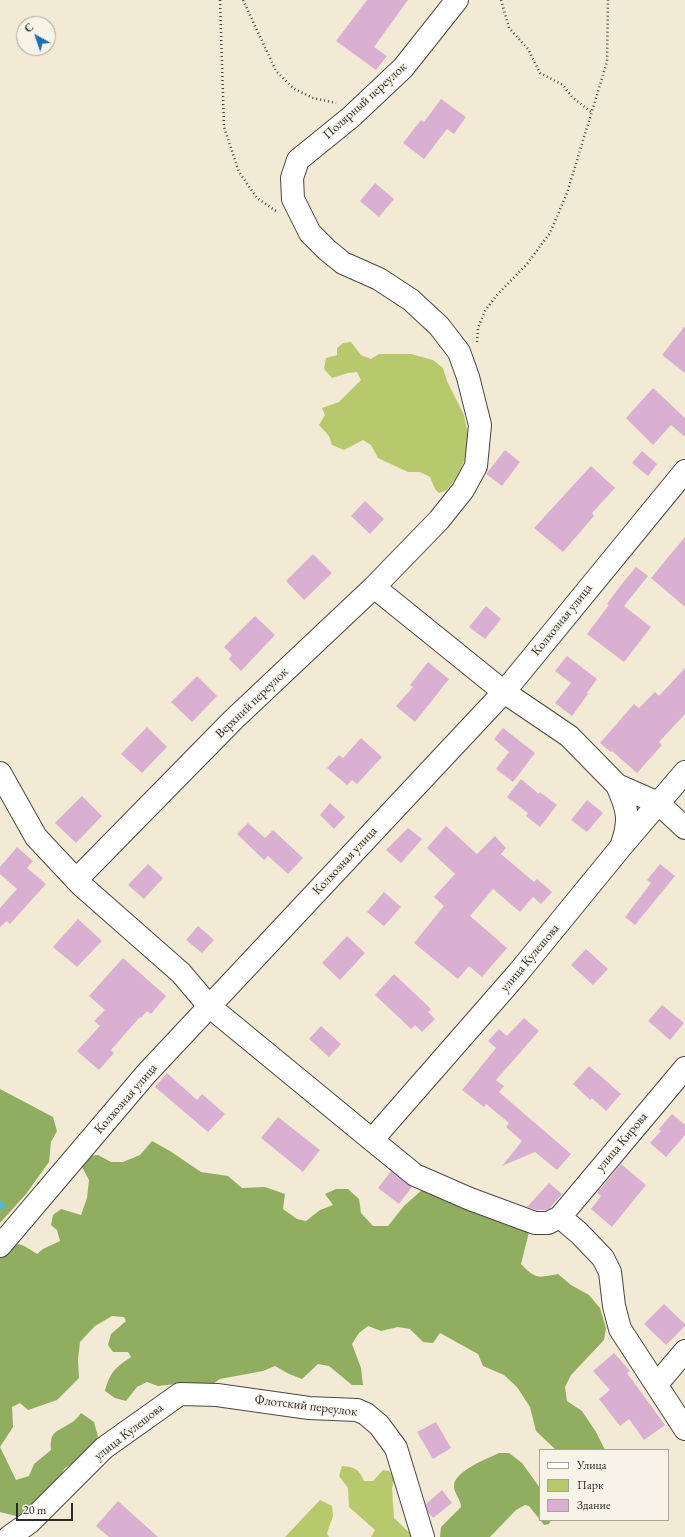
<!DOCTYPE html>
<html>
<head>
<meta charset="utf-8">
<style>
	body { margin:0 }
	#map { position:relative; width:685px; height:1537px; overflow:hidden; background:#f2ead4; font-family:"EB Garamond",serif }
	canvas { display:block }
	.legend { position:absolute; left:539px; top:1449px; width:130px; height:72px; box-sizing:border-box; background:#f7f3e8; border:1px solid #a5a39c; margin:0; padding:5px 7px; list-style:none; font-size:12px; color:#2b2b2b }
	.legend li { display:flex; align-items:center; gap:8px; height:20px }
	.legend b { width:20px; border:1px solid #a5a39c }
	.north { position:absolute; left:16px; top:16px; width:40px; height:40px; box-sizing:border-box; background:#f7f3e8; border:1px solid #a5a39c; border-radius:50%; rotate:320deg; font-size:11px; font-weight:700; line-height:16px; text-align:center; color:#2b2b2b }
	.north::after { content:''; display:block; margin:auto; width:14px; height:18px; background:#1f6fb2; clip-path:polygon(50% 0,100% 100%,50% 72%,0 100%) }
	.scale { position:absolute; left:16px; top:1503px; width:57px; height:18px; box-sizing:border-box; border:2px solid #2b2b2b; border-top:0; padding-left:5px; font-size:12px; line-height:14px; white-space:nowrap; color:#2b2b2b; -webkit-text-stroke:3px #f7f3e8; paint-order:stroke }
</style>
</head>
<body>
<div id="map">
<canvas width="685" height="1537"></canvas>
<ul class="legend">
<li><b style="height:5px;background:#fff"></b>Улица</li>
<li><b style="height:11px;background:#b7c96c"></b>Парк</li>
<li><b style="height:11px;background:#d9b0d1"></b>Здание</li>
</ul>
<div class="north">С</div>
<div class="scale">20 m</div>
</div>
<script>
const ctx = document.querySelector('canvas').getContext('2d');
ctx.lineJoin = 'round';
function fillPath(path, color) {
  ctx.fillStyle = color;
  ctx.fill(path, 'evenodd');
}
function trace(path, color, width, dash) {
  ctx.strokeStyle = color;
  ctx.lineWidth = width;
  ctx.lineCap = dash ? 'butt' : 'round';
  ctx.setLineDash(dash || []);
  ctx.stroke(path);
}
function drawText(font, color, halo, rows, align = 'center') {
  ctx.font = font + ' "EB Garamond",serif';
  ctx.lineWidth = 3;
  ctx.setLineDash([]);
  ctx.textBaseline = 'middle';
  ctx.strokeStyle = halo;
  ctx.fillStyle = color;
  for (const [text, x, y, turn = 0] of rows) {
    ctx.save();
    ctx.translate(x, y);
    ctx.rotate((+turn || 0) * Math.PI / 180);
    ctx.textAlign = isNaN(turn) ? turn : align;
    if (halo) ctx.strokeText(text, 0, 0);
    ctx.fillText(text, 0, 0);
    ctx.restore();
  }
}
const green = new Path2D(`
	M351,342L361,355L371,359L379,354H411L433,360L443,368L447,381L464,415L468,435L467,455L456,478L447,490L439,493L435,489L430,477L420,472H408L378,458L371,445L363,440L344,450L332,445L329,436L319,425L325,415L322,408L339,402L361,380L357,372L348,373L332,378L324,369L326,358L337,355V348L343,343Z
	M342,1466C355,1467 359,1469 364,1481H373L383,1470L389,1471L395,1477L392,1488L394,1518L414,1537H371L375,1530L349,1507L348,1488L339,1476Z
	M320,1500L332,1506L333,1516L327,1533L329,1537H285Z`);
const forest = new Path2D(`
	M0,1089L53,1117L57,1131L51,1142L49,1162L26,1194L0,1223Z
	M152,1141L170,1151L201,1172L228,1176L242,1188L265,1187L285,1194L283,1209L297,1219L306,1221L320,1210L333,1205L325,1194L336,1189H348L359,1199L361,1213L373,1226H388L404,1206L424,1188L529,1232L521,1264C535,1279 538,1278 558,1274L571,1285L589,1295L600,1308L606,1328L604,1340L571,1375L565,1387L567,1401L582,1411L596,1432L605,1450H556L536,1431L530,1407L517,1387L504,1375L483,1366L478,1354L440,1333L433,1343L423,1342L410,1329L398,1327L381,1331L368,1326L359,1333L352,1344L361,1368L363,1385H352L329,1366L318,1364L302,1379L289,1374L275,1366L263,1371L220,1379L210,1386L176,1384L158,1386L147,1382L137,1387L126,1401L115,1398L105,1391C110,1372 115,1368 131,1357L128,1352H113L108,1345L111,1334L126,1321L124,1317L112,1316L95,1326L80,1342L78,1360L79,1378L57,1400L28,1410L20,1403L12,1407L13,1427L0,1447L16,1480L29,1476L34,1464L51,1450C50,1431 55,1433 69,1424C74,1422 78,1417 81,1413L94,1422L98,1437L82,1459L65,1468L58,1481L26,1513L16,1516L0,1512V1255C18,1240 18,1242 37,1254L43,1249L60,1241L57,1230L51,1225L53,1215L61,1209L81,1215L87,1198L89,1180L81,1165L86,1156L98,1155L111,1162H123L140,1155Z
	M499,1453H509L522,1463L540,1488V1520H551L549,1524L544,1525L529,1506L525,1505L516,1510L490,1537H440L441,1527L461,1507C461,1499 454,1494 454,1486C454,1471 487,1459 499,1453Z`);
const stream = new Path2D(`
	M0,1204L3,1207`);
const building = new Path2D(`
	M367,0H408L374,47L387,56L376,70L336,41Z
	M441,99L466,117L454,134L447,129L424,159L403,143L421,120L424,122Z
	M375,183L394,199L379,217L360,201Z
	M685,326V373L662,355Z
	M653,388L685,418V437L671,425L653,445L626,418Z
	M505,450L520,462L502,486L486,474Z
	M642,451L657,464L648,476L632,463Z
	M591,466L615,488L592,513L594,516L563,552L534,528Z
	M365,501L384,519L370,534L351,516Z
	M685,537V607L651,578Z
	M313,554L332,573L304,600L286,581Z
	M636,567L648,576L624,606L651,627L624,662L587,634L609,605L607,604L621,585Z
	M486,606L501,619L485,639L469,627Z
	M255,616L275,635L241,671L229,659L232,655L224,647Z
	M567,656L597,679L587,693L588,694L572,716L555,703L571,683L555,671Z
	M428,662L449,679L415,722L396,706L413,687L410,685Z
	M685,668V714L659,742L662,745L637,773L612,751L611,752L600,743L634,704L639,708L655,692L659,696Z
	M197,676L217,696L192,722L171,702Z
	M147,727L167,747L142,773L121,754Z
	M503,728L535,753L513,782L496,769L509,752L494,739Z
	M361,738L382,757L357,784L352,780L347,785L327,768L339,755L343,758Z
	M521,779L539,794L540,792L557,805L540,827L526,816L528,813L507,797Z
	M82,796L102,816L76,843L55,823Z
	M587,800L603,813L587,832L571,820Z
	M330,803L345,817L334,829L320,815Z
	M248,823L265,838L273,830L303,858L288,874L268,856L264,860L237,834Z
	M446,826L477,854L495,836L506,848L501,854L534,882L537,879L552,892L541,904L533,897L520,912L493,889L470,916L507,948L482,977L469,966L458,979L414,943L444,906L434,897L455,874L427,848Z
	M408,828L422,839L401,863L386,850Z
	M17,847L33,861L27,868L46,884L10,924L7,921L0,927V908L17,889L0,874V867Z
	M148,864L163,878L144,899L128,885Z
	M660,864L675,876L635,925L625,917L651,883L647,880Z
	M384,892L401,907L384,926L367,912Z
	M78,919L102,941L77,967L53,947Z
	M198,926L214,940L202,953L186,940Z
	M347,936L365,953L340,980L322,963Z
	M586,949L608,969L593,985L571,965Z
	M123,958L166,996L151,1014L147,1011L141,1018L140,1017L111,1050L114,1053L99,1070L77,1051L100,1026L94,1021L105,1010L89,996Z
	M394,974L431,1009L428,1012L435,1019L422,1032L415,1025L411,1029L375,995Z
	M662,1005L684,1023L670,1040L648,1021Z
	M524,1018L539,1031L496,1080L504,1086L499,1092L571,1154L557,1170L535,1152L502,1166L522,1141L506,1127L509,1123L486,1104L484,1107L462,1090L496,1048L488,1041L499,1029L507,1036Z
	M321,1026L341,1044L329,1057L309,1039Z
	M589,1066L621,1094L606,1111L592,1098L590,1100L573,1084Z
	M167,1073L197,1100L202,1094L225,1114L208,1132L155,1087Z
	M672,1114L685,1125V1135L666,1157L650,1143L661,1131L659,1129Z
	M278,1117L320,1150L303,1172L261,1138Z
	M621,1164L646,1185L612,1227L591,1209L601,1196L597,1193Z
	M391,1171L412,1187L399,1204L378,1188Z
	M549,1183L562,1194L549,1209L545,1210H537L527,1207Z
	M664,1304L685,1324V1326L666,1345L644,1324Z
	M614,1353L630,1371L627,1373L665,1425L644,1440L629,1419L620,1426L599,1399L610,1390L593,1371Z
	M436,1422L451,1448L433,1459L417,1432Z
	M442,1490L452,1503L433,1518L428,1512L426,1504Z
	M118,1501L158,1537H109L96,1526Z`);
const path = new Path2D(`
	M220,0L224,127L239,172L257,198L276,211
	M243,0L276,71L293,88L313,98L336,103
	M501,0L509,28L528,49L540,73L563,85L572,97L591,112
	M477,342L478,328L485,311L496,296L527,264L550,233L567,193L607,62L608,0`);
const minor = new Path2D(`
	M374,587L504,692L569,736L617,785L658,803L685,828
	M0,773L36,837L81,885L181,973L209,1006L372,1140L415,1175L470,1199L535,1223H548L560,1217L685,1068
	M617,785C627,808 631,819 622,844
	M76,880L233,720L374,587L439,520L463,490L476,466L480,425L468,377L459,352L439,326L411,300L379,279L343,263L327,250L310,233L293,199L292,178L298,160L351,117L403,68L457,0
	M372,1140L518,973L621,847L685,772
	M560,1217L579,1233L603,1258L610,1272L614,1306L620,1329L685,1429
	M0,1246L146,1074L504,692L685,471
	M657,1384L685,1351
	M9,1537L30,1522L104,1448L180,1394L217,1395L309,1408L357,1410L366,1414L379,1425L396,1448L423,1537`);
const streetNames = [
	["Полярный переулок",365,101,-42],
	["Колхозная улица",562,620,-51],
	["Верхний переулок",252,703,-44],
	["Колхозная улица",345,861,-47],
	["улица Кулешова",530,958,-50],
	["Колхозная улица",126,1099,-49],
	["улица Кирова",622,1142,-50],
	["Флотский переулок",306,1406,7],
	["улица Кулешова",129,1432,-38]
];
fillPath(green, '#b7c96c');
fillPath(forest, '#91ad60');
trace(stream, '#53b8d1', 5.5);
fillPath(building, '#d9b0d1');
trace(minor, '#494844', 24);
trace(path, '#494844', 2.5, [1, 3]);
trace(minor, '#fff', 22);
drawText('13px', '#2b2b2b', '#f7f3e8', streetNames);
</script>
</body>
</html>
